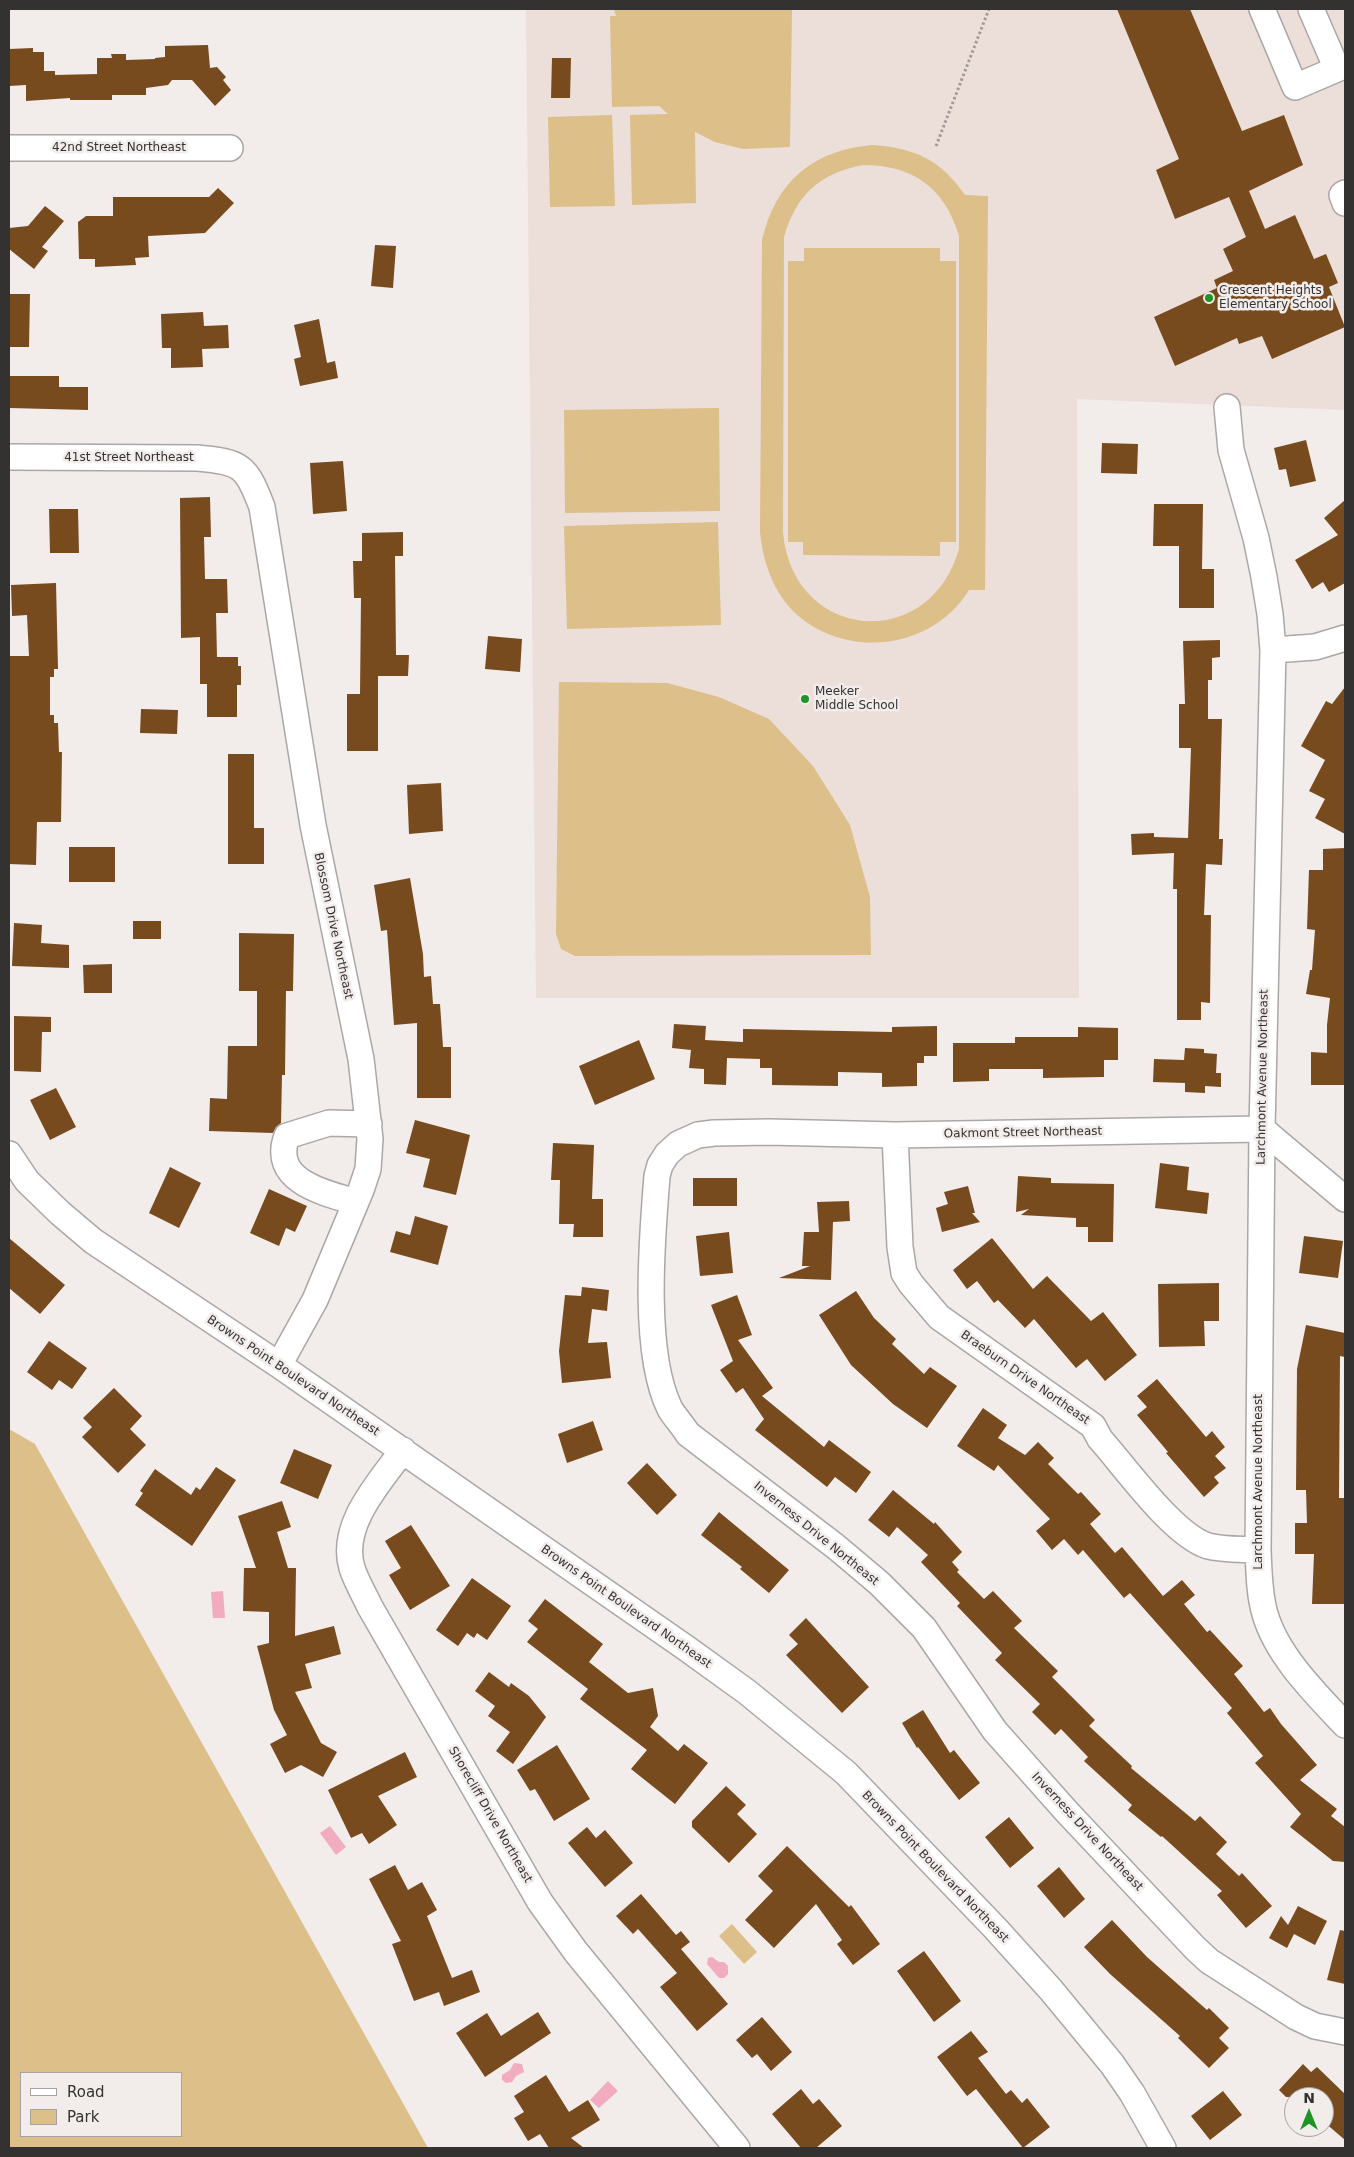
<!DOCTYPE html>
<html>
<head>
<meta charset="utf-8">
<style>
	body { margin:0 }
	#map { position:relative; width:1354px; height:2157px; overflow:hidden; background:#f2eceb; font-family:"DejaVu Sans",sans-serif }
	canvas { display:block }
	.frame { position:absolute; inset:0; border:10px solid #343231; pointer-events:none }
	.legend { position:absolute; left:20px; top:2072px; width:162px; height:65px; box-sizing:border-box; background:#f2eceb; border:1px solid #a6a2a1; margin:0; padding:6px 9px; list-style:none; font-size:15px; color:#343231 }
	.legend li { display:flex; align-items:center; gap:10px; height:25px }
	.legend b { width:25px; border:1px solid #a6a2a1 }
	.north { position:absolute; left:1284px; top:2087px; width:50px; height:50px; box-sizing:border-box; background:#f2eceb; border:1px solid #a6a2a1; border-radius:50%; rotate:0deg; font-size:14px; font-weight:700; line-height:20px; text-align:center; color:#343231 }
	.north::after { content:''; display:block; margin:auto; width:18px; height:22px; background:#1e9525; clip-path:polygon(50% 0,100% 100%,50% 72%,0 100%) }
</style>
</head>
<body>
<div id="map">
<canvas width="1354" height="2157"></canvas>
<div class="frame"></div>
<ul class="legend">
<li><b style="height:6px;background:#fff"></b>Road</li>
<li><b style="height:14px;background:#ddbf89"></b>Park</li>
</ul>
<div class="north">N</div>
</div>
<script>
const ctx = document.querySelector('canvas').getContext('2d');
ctx.lineJoin = 'round';
function fillPath(path, color) {
  ctx.fillStyle = color;
  ctx.fill(path, 'evenodd');
}
function trace(path, color, width, dash) {
  ctx.strokeStyle = color;
  ctx.lineWidth = width;
  ctx.lineCap = dash ? 'butt' : 'round';
  ctx.setLineDash(dash || []);
  ctx.stroke(path);
}
function drawText(font, color, halo, rows, align = 'center') {
  ctx.font = font + ' "DejaVu Sans",sans-serif';
  ctx.lineWidth = 5;
  ctx.setLineDash([]);
  ctx.textBaseline = 'middle';
  ctx.strokeStyle = halo;
  ctx.fillStyle = color;
  for (const [text, x, y, turn = 0] of rows) {
    ctx.save();
    ctx.translate(x, y);
    ctx.rotate((+turn || 0) * Math.PI / 180);
    ctx.textAlign = isNaN(turn) ? turn : align;
    if (halo) ctx.strokeText(text, 0, 0);
    ctx.fillText(text, 0, 0);
    ctx.restore();
  }
}
const built = new Path2D(`
	M526,9H1345V410L1077,399L1079,998H536Z`);
const green = new Path2D(`
	M614,9H792L790,147L743,149L715,142L695,132L696,203L632,205L630,115L668,114L659,106L612,107L610,16H616Z
	M612,115L615,206L550,207L548,117Z
	M873,145C915,148 941,160 965,195L988,196L985,590H969C932,651 843,660 793,611C772,589 763,561 760,532L762,240C776,181 813,150 873,145ZM863,165C913,165 945,188 959,236V549C929,654 793,641 783,533L784,237C796,195 820,173 863,165Z
	M804,248H940V261H956V542H940V556L803,555V542H788V261H804Z
	M719,408L720,511L565,513L564,410Z
	M718,522L721,625L567,629L564,526Z
	M559,682L667,683L719,697L769,719L813,766L850,825L870,897L871,955L575,956L561,949L556,934Z
	M9,1429L35,1444L428,2148H9ZM21,2073H181V2136H21Z
	M732,1924L757,1952L744,1964L719,1936Z`);
const water = new Path2D(`
	M223,1591L225,1618H213L211,1592Z
	M330,1826L346,1847L336,1855L320,1833Z
	M712,1957L719,1962H724L728,1966V1974L724,1978H719L707,1964L708,1958Z
	M514,2063L522,2064L524,2072L516,2076L512,2082L506,2083L502,2080V2075L510,2070Z
	M608,2081L618,2091L599,2108L590,2100Z`);
const building = new Path2D(`
	M1117,9H1190L1242,131L1284,115L1303,165L1249,191L1265,229L1295,215L1314,259L1326,254L1338,283L1329,287L1345,327L1272,359L1262,336L1239,344L1237,338L1175,366L1154,317L1217,288L1214,280L1233,271L1223,249L1246,237L1229,197L1175,219L1156,170L1179,159Z
	M208,45L210,68L217,67L226,77L223,80L231,90L215,106L192,80H172L168,85L146,88V95H112V100H70V98L26,101V85L9,86V49L33,48V52H44V71H55V75L97,74V58H112L111,54H126V60L155,59V58L165,57V46Z
	M552,58H571L570,98H551Z
	M218,188L234,203L205,233L148,236L149,257L135,258L136,265L95,267V259H79L78,222L86,216H113V197H209Z
	M45,206L64,221L42,247L48,251L34,269L9,249V228L28,226Z
	M375,245L396,246L393,288L371,286Z
	M9,294H30L29,347H9Z
	M203,312L204,326L228,325L229,348L202,349L203,367L171,368V348H162L161,314Z
	M319,319L327,363L335,361L338,378L300,386L294,359L301,357L294,325Z
	M9,376H59V387H88V410L9,408Z
	M1306,440L1316,481L1290,487L1286,469L1279,470L1274,448Z
	M1102,443L1138,444L1137,474L1101,473Z
	M343,461L347,511L313,514L310,463Z
	M210,497L211,537H204L205,579H227L228,613H216L217,657H238V666H241V685H237V717H207V684H200V637L181,638L180,498Z
	M1345,500V583L1329,592L1323,582L1312,589L1295,560L1338,535L1324,518Z
	M1154,504H1203L1202,569H1214V608H1179V546H1153Z
	M49,509H78L79,553H50Z
	M403,532V556H395L396,655H409L408,676H378V751H347V694H360L361,598H354L353,561H362V533Z
	M56,583L58,669H54V677H50V715H54V723H58L59,752H62L61,822H37L36,865L9,864V656H29L27,615L12,616L11,585Z
	M488,636L522,639L520,672L485,669Z
	M1220,640V657L1212,658V680H1208V719H1222L1219,839H1223L1222,865L1206,864L1204,915H1211L1210,1003L1201,1002V1020H1177V889H1173L1174,853L1132,855L1131,834L1154,833V837L1188,838L1191,748H1179V704H1185L1183,641Z
	M1345,687V834L1315,818L1325,799L1309,791L1325,760L1301,746L1326,701L1332,704Z
	M141,709L178,710L177,734L140,733Z
	M228,754H254V828H264V864H228Z
	M441,783L443,831L409,834L407,785Z
	M69,847H115V882H69Z
	M1345,848V1085H1311V1052L1327,1053V1025L1330,998L1306,994L1310,970H1312L1315,930L1307,929L1309,870H1323V849Z
	M410,878L423,954L424,977L431,976L433,1004H440L443,1047H451V1098H417V1023L394,1025L387,930L381,931L374,885Z
	M133,921H161V939H133Z
	M14,923L42,925L41,943L69,945V968L12,966Z
	M239,933L294,934L293,991H286L285,1075H282L281,1123L276,1127L273,1133L209,1131L210,1098L227,1099L228,1046H257V991H239Z
	M112,964V993H84L83,965Z
	M14,1016L51,1017V1032H42L41,1072L14,1071Z
	M674,1024L706,1026L705,1040L743,1042V1029L892,1032V1027L937,1026V1056H924V1063H917V1086L882,1087V1073L838,1072V1086L772,1085V1068H760V1059L727,1058L726,1085L704,1084V1069L689,1068L691,1050L672,1048Z
	M1078,1027L1118,1028V1060H1104V1077L1043,1078V1069H989V1081L953,1082V1043H1015V1037H1078Z
	M639,1040L655,1079L595,1105L579,1066Z
	M1185,1048L1204,1049V1053L1217,1054L1216,1073H1221V1087L1205,1086V1093L1185,1092V1083L1153,1082L1154,1059L1184,1060Z
	M56,1088L76,1127L50,1140L30,1100Z
	M415,1120L470,1135L456,1195L423,1187L430,1159L406,1153Z
	M553,1143L594,1145L592,1199H603V1237H573L574,1224H559L560,1180H551Z
	M1160,1163L1189,1167L1187,1190L1209,1193L1207,1214L1155,1208Z
	M170,1167L201,1183L179,1228L149,1213Z
	M1018,1176L1051,1178V1183L1114,1184L1113,1242H1088V1227H1076V1218L1021,1215L1029,1209L1016,1212Z
	M693,1178H737V1206H693Z
	M968,1186L975,1213H972L980,1222L942,1232L936,1208L948,1204L944,1192Z
	M269,1189L307,1206L295,1232L286,1228L279,1246L250,1233Z
	M849,1201L850,1221L833,1222L831,1280L779,1278L810,1266H802L804,1232H819L817,1202Z
	M415,1216L448,1226L438,1265L390,1252L396,1231L410,1235Z
	M729,1232L733,1273L700,1276L696,1236Z
	M1304,1236L1343,1241L1338,1278L1299,1273Z
	M9,1238L65,1285L40,1314L9,1288Z
	M992,1238L1033,1289L1047,1276L1091,1321L1103,1312L1137,1355L1105,1381L1087,1359L1076,1368L1034,1319L1025,1328L998,1300L994,1303L977,1281L967,1289L953,1270Z
	M1219,1283V1321H1204L1205,1346L1159,1347L1158,1284Z
	M582,1287L609,1290L607,1311L592,1309L588,1343L607,1342L611,1378L562,1383L559,1351L565,1295L581,1296Z
	M856,1291L874,1318L896,1339L892,1344L924,1374L930,1367L957,1386L927,1428L893,1404L851,1365L819,1315Z
	M737,1295L752,1335L738,1340L773,1388L762,1396L824,1447L829,1440L871,1472L856,1493L835,1477L827,1487L755,1430L764,1419L743,1388L736,1393L720,1370L733,1361L711,1305Z
	M1306,1325L1345,1333V1357L1340,1356L1339,1498H1345V1604H1312L1314,1554H1295V1523H1307L1306,1490H1296L1297,1369Z
	M49,1341L87,1368L72,1389L59,1380L52,1390L27,1372Z
	M1157,1379L1206,1437L1212,1431L1225,1447L1215,1456L1226,1468L1214,1477L1219,1483L1204,1497L1166,1453L1168,1452L1137,1415L1147,1407L1137,1396Z
	M114,1388L142,1416L130,1429L146,1445L118,1473L82,1437L92,1427L83,1418Z
	M983,1408L1007,1425L998,1438L1025,1455L1038,1442L1054,1458L1048,1464L1078,1494L1081,1492L1101,1514L1090,1524L1115,1553L1122,1547L1163,1596L1182,1580L1195,1595L1184,1604L1207,1632L1210,1630L1243,1666L1234,1674L1264,1712L1270,1708L1281,1724L1317,1765L1300,1780L1337,1809L1331,1816L1345,1827V1862L1333,1861L1290,1827L1301,1814L1255,1763L1263,1756L1227,1713L1232,1708L1130,1593L1124,1598L1083,1550L1078,1555L1064,1539L1052,1550L1036,1531L1050,1519L998,1465L994,1471L957,1446Z
	M593,1421L603,1450L567,1463L558,1434Z
	M294,1449L332,1465L318,1499L280,1483Z
	M647,1463L677,1495L657,1515L627,1483Z
	M216,1467L236,1480L192,1546L135,1505L143,1493L140,1491L155,1469L191,1495L196,1487L200,1490Z
	M893,1490L934,1524L935,1522L962,1552L952,1562L959,1570L957,1572L984,1599L993,1591L1022,1621L1014,1628L1058,1671L1052,1677L1095,1720L1089,1726L1132,1766L1131,1768L1195,1821L1200,1816L1227,1842L1216,1854L1239,1876L1242,1873L1272,1906L1246,1928L1217,1895L1222,1891L1162,1836L1161,1837L1128,1810L1132,1805L1084,1761L1088,1757L1061,1729L1055,1735L1032,1712L1040,1704L995,1660L1002,1653L957,1606L960,1603L921,1562L928,1555L897,1527L889,1537L868,1520Z
	M282,1501L291,1527L277,1532L288,1568H296L295,1636L334,1626L341,1654L305,1664L312,1688L295,1692L321,1743L337,1752L323,1777L301,1765L285,1773L270,1744L287,1735L274,1710L257,1646L269,1643V1612L243,1611L244,1568H256L238,1516Z
	M719,1512L789,1570L769,1593L740,1569L742,1567L701,1535Z
	M411,1525L450,1586L410,1610L389,1575L401,1568L385,1541Z
	M472,1578L511,1606L487,1640L477,1633L474,1638L467,1633L458,1646L436,1630Z
	M545,1599L603,1644L589,1662L628,1693L653,1688L658,1716L650,1727L678,1751L684,1744L708,1763L675,1804L631,1769L647,1750L580,1699L588,1689L527,1642L538,1629L528,1621Z
	M806,1618L869,1687L842,1713L786,1655L798,1644L789,1635Z
	M489,1672L509,1687L511,1683L529,1696L546,1717L513,1764L496,1751L510,1732L488,1716L495,1706L475,1691Z
	M923,1710L950,1753L954,1750L980,1783L959,1800L918,1747L917,1748L902,1723Z
	M557,1745L590,1799L554,1821L535,1789L530,1791L517,1770Z
	M405,1752L417,1777L378,1796L397,1825L369,1844L362,1833L351,1838L328,1790Z
	M726,1786L746,1805L737,1814L757,1834L729,1863L692,1827V1821Z
	M1009,1817L1034,1848L1010,1868L985,1837Z
	M587,1827L596,1838L605,1830L633,1863L605,1887L568,1843Z
	M787,1846L849,1907L851,1905L880,1944L853,1965L837,1944L842,1940L816,1904L774,1948L745,1920L773,1891L758,1876Z
	M395,1865L408,1890L422,1882L437,1910L427,1916L452,1978L472,1970L480,1992L444,2006L439,1992L414,2001L392,1944L401,1941L369,1879Z
	M1059,1867L1085,1899L1064,1918L1037,1886Z
	M641,1894L676,1935L681,1931L690,1942L681,1949L728,2004L697,2031L660,1987L677,1973L638,1929L633,1934L616,1916Z
	M1298,1906L1327,1921L1315,1945L1294,1934L1287,1948L1269,1938L1281,1916L1288,1925Z
	M1112,1920L1147,1957L1207,2010L1209,2008L1229,2028L1219,2038L1229,2048L1209,2068L1178,2038L1180,2036L1110,1974L1084,1947Z
	M1340,1930L1345,1931V1984L1327,1980Z
	M924,1951L961,2001L934,2022L897,1971Z
	M538,2012L551,2033L485,2077L456,2033L487,2013L501,2036Z
	M762,2017L792,2052L771,2071L757,2054L752,2058L736,2040Z
	M971,2031L988,2052L978,2058L1006,2094L1011,2090L1022,2103L1027,2098L1050,2127L1023,2148L976,2089L967,2096L937,2057Z
	M1303,2064L1311,2072L1317,2067L1345,2094V2140L1324,2122V2097H1286L1279,2090Z
	M546,2075L569,2112L588,2100L600,2120L571,2138L584,2148H549L540,2134L528,2141L514,2118L524,2112L514,2096Z
	M801,2089L813,2104L819,2099L842,2126L816,2148H801L772,2114Z
	M1223,2091L1242,2115L1210,2140L1191,2116Z`);
const path = new Path2D(`
	M936,146L989,9`);
const minor = new Path2D(`
	M1262,9L1295,87L1337,69L1311,9
	M9,148H230
	M1345,193L1342,195L1345,203
	M1227,407L1231,450L1256,538L1264,577L1270,614L1273,650L1262,1129L1258,1550C1259,1571 1259,1594 1265,1614C1277,1656 1316,1694 1345,1725
	M9,457L197,458C241,462 246,465 262,507L313,825L361,1059L370,1139L368,1169L361,1190L315,1300L279,1365
	M1273,650L1315,647L1345,638
	M895,1135L900,1247L904,1273L911,1284L939,1317L1093,1426L1100,1439C1126,1468 1173,1535 1208,1546C1223,1550 1242,1549 1258,1550
	M9,1154L27,1181L60,1213L93,1241L279,1365L686,1648L747,1692L846,1773L995,1928L1051,1990L1112,2064L1132,2093L1163,2148
	M1345,1199L1262,1129L895,1135L769,1132L714,1133L698,1135L678,1144L667,1154L660,1165L657,1176C652,1238 642,1353 670,1409C675,1417 683,1426 688,1434L835,1546L879,1583L924,1628L995,1731L1067,1812L1195,1948L1209,1961L1296,2017L1315,2026L1345,2032
	M356,1202C324,1193 270,1181 287,1136L329,1123L369,1124
	M403,1450C380,1482 339,1525 352,1568C356,1581 364,1594 370,1607L540,1902L576,1952L737,2148`);
const markers = [
	[1209,298,5,"#1e9525"],
	[805,699,5,"#1e9525"]
];
const streetNames = [
	["42nd Street Northeast",119,148],
	["41st Street Northeast",129,458],
	["Blossom Drive Northeast",333,926,78],
	["Larchmont Avenue Northeast",1263,1077,-89],
	["Oakmont Street Northeast",1023,1133,-1],
	["Browns Point Boulevard Northeast",293,1376,34],
	["Braeburn Drive Northeast",1025,1378,35],
	["Larchmont Avenue Northeast",1259,1482,-90],
	["Inverness Drive Northeast",816,1534,39],
	["Browns Point Boulevard Northeast",626,1607,35],
	["Shorecliff Drive Northeast",490,1815,60],
	["Inverness Drive Northeast",1087,1832,47],
	["Browns Point Boulevard Northeast",935,1867,46]
];
const poiNames = [
	["Crescent Heights",1219,291],
	["Elementary School",1219,305],
	["Meeker",815,692],
	["Middle School",815,706]
];
fillPath(built, '#ecded9');
fillPath(green, '#ddbf89');
fillPath(water, '#f1acc0');
fillPath(building, '#784b1f');
trace(minor, '#aca7a5', 28);
trace(path, '#a09b9a', 3, [2.5, 2.5]);
trace(minor, '#fff', 25);
for (const [x, y, r, color] of markers) {
  const dot = new Path2D();
  dot.arc(x, y, r, 0, 2 * Math.PI);
  ctx.fillStyle = color;
  ctx.fill(dot);
  trace(dot, '#f2eceb', 2);
}
drawText('12px', '#343231', '#f2eceb', streetNames);
drawText('12px', '#343231', '#f2eceb', poiNames, 'left');
</script>
</body>
</html>
